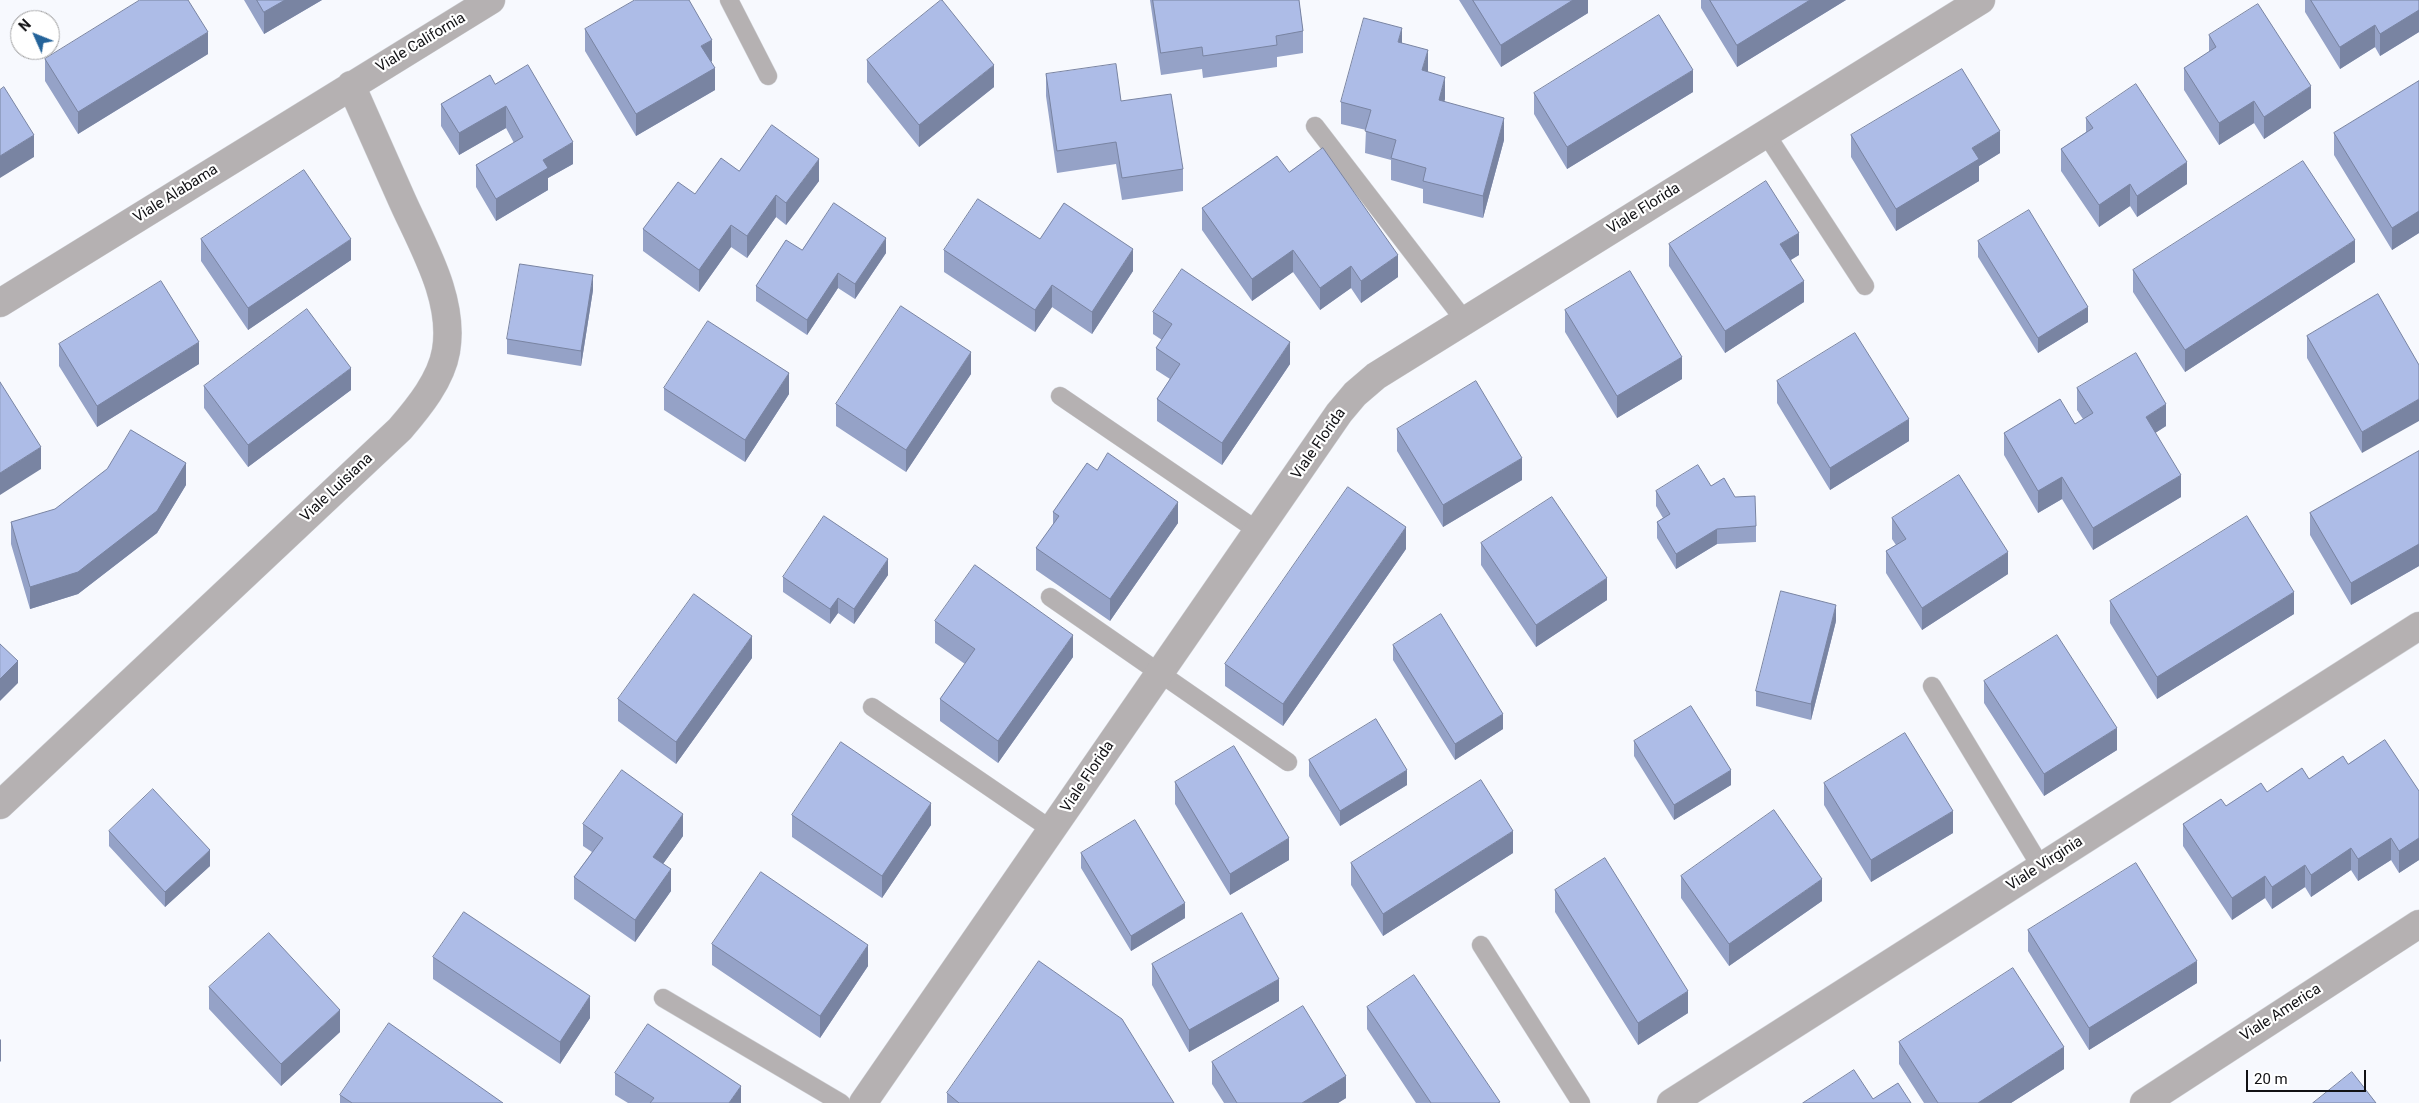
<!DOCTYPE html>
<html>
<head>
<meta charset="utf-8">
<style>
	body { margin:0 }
	#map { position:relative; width:2419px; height:1103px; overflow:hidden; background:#f7f9fe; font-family:Roboto,sans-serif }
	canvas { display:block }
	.north { position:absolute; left:10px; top:10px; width:50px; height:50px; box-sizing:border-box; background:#fff; border:1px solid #a0a0a1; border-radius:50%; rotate:314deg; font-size:14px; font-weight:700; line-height:20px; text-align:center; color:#111114 }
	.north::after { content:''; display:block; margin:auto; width:18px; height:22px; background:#24639a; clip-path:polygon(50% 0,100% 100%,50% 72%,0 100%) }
	.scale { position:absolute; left:2246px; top:1070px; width:120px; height:22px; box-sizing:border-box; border:2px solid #111114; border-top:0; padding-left:6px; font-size:15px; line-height:18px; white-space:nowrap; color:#111114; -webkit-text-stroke:4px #fff; paint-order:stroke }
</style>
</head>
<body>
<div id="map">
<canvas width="2419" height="1103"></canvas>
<div class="north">N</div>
<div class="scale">20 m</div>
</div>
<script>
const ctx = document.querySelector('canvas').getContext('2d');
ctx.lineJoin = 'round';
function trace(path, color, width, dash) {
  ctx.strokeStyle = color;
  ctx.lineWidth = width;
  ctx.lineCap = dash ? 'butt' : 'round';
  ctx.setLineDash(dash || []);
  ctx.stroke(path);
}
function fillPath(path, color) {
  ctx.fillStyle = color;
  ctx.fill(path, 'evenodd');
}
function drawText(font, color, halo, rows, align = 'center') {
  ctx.font = font + ' Roboto,sans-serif';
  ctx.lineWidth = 4.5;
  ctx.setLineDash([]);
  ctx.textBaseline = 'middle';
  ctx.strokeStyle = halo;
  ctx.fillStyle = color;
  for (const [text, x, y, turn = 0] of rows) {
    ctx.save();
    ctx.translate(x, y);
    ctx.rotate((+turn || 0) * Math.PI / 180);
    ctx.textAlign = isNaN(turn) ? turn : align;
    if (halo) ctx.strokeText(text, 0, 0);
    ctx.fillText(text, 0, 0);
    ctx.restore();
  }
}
const service = new Path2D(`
	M729,0L768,76
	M1315,126L1465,321
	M1766,134L1865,286
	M1060,396L1258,531
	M1050,597L1288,762
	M1932,686L2041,867
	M872,707L1052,830
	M1481,945L1581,1103
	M663,998L841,1103`);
const minor = new Path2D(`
	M0,303L491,0
	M0,805L400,429C419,407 441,380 446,351C455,299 422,245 402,200C385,162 368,123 351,85
	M863,1103L1339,413L1355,394L1376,376L1981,0
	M1671,1103L2419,626
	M2144,1103L2419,924`);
const wall = new Path2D(`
	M244,0H322L264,34Z
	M1150,0H1299L1303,31V53L1277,57V67L1203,78L1202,69L1161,75Z
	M1459,0H1588V13L1501,67Z
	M1701,0H1846L1737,67L1701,8Z
	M2305,0H2419V32L2380,56L2375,47L2340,69L2305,12Z
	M585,29L712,61L711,62L715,90L636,136L585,51Z
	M2209,35L2311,108L2264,139L2254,123L2219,145L2184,90V68L2209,52Z
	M1402,43L1428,72L1445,99L1444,101L1504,140L1483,218L1423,203V189L1391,180V160L1365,153L1366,130L1341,124V102Z
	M208,54L78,134L45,81V59Z
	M867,60L994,87L919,147L867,82Z
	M1046,74L1121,101L1183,169V191L1122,200L1116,164L1057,173L1046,96Z
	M2419,81V233L2392,250L2334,155V133Z
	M495,84L573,164L548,178V190L496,221L476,187V165L514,143L506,128L459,155L441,126V104Z
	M1693,92L1567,169L1534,114V93Z
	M2086,118L2187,184L2137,217L2130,206L2099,227L2061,171V149L2086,132Z
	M1851,135L2000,153L1979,166V181L1896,231L1851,157Z
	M1289,172L1398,277L1361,303L1351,288L1320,310L1293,272L1252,301L1202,230V208Z
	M819,181L786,225L776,217L747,258L731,247L699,292L643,251V229L695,194Z
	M201,239L351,260L248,330L201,261Z
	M1040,239L1133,271L1092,334L1052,307L1035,332L944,272V250Z
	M1978,241L2088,322L2038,353L1978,257Z
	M1669,244L1799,255L1791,260L1804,302L1725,353L1669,266Z
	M802,250L886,253L855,299L838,288L807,335L756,301V286Z
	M2355,262L2185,372L2133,292V270Z
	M593,290L581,366L507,354V339Z
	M2378,294L2362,453L2307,358V336Z
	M1565,310L1682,379L1617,418L1565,332Z
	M1153,312L1290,364L1222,465L1157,421V399L1170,379L1156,370V348L1162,340L1153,334Z
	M59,344L199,364L97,427L59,366Z
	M971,374L906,472L836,426V404Z
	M1777,381L1909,441L1830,490L1777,403Z
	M204,386L351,390L248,467L204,408Z
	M664,388L789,394L745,462L664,410Z
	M2077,388L2166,426L2155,433L2181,497L2093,550L2062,499L2038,513L2004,455V433L2075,424L2083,419L2077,410Z
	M1397,429L1522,480L1443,527L1397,451Z
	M2419,451V566L2351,605L2310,535V513Z
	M186,485L157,533L78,594L30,609L11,544V522Z
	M1711,486L1735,497L1756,526V542L1717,544L1676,569L1657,538V522L1663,518L1656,506V491Z
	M1053,512L1178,523L1110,621L1036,570V548L1053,525Z
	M1892,518L2008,574L1922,630L1886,573V551L1896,545L1892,539Z
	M1481,543L1607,600L1536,647L1481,565Z
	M1406,549L1283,726L1225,686V664Z
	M888,575L854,624L838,613L830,624L783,592V577Z
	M2110,601L2294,614L2157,699L2110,623Z
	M935,621L1073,657L998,763L940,721V699L965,664L935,643Z
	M1836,621L1811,720L1756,706V691Z
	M1393,645L1503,729L1455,760L1393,660Z
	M752,658L676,764L618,721V699Z
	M1984,681L2117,750L2044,796L1984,703Z
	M1634,741L1731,785L1674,820L1634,756Z
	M1309,760L1407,785L1340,826L1309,776Z
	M2348,764L2419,791V860L2399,873L2391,860L2358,881L2351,870L2311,897L2305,887L2272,909L2265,898L2232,920L2183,846V824L2226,806L2267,792L2309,779Z
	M1175,782L1289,860L1230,895L1175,804Z
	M1824,783L1953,833L1871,882L1824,805Z
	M792,815L931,825L882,898L792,837Z
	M583,824L683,836L663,864L671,891L635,942L574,899V877L592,852L583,846Z
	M109,831L210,866L165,907L109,846Z
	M1081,853L1185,918L1131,951L1081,868Z
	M1513,853L1383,936L1351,885V863Z
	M1681,876L1822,901L1729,966L1681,898Z
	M1555,890L1688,1013L1638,1045L1555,912Z
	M2028,930L2197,983L2089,1050L2028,951Z
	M712,944L868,966L820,1038L712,965Z
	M433,957L590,1018L560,1064L433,979Z
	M1152,964L1279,1001L1189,1052L1152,985Z
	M209,987L340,1032L281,1086L209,1009Z
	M1367,1007L1500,1103H1416L1367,1029Z
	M1899,1042L2064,1069L2011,1103H1924L1899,1064Z
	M1212,1062L1346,1098L1338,1103H1224L1212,1084Z
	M615,1073L741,1103H628L615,1095Z
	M947,1093L1174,1103H947Z
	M340,1095L503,1103H340Z`);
const shadedWall = new Path2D(`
	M285,0H322L264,34V12Z
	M1573,0H1588V13L1501,67V45Z
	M1810,0H1846L1737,67V45Z
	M2419,10V32L2380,56V34Z
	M2375,25V47L2340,69V47Z
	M1402,28V50L1398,42Z
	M208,32V54L78,134V112Z
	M712,40V61L701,68V46Z
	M1428,50V72L1422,70Z
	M994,65V87L919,147V125Z
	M715,68V90L636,136V114Z
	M1693,70V92L1567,169V147Z
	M1445,77V99L1439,122V100Z
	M2311,86V108L2264,139V117Z
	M2254,101V123L2219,145V123Z
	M506,106V128L459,155V133Z
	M1504,118V140L1483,218V196Z
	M2000,131V153L1979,166V181L1896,231V209L1972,148Z
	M34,135V157L0,178V156Z
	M573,142V164L548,178V190L496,221V199L543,160Z
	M819,159V181L786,225V203Z
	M2187,162V184L2137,217V196Z
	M2130,184V206L2099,227V205Z
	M776,195V217L747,258V236Z
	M2419,211V233L2392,250V228Z
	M731,225V247L699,292V270Z
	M1799,233V255L1780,266V244Z
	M886,238V253L855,299V284Z
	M351,239V260L248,330V308Z
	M2355,240V262L2185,372V350Z
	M1133,249V271L1092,334V312Z
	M1293,250V272L1252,301V279Z
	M1398,255V277L1361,303V281Z
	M1351,266V288L1320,310V288Z
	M838,273V288L807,335V320Z
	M593,275V290L581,366V351Z
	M1804,281V302L1725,353V331Z
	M1052,285V307L1035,332V310Z
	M2088,307V322L2038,353V338Z
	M199,342V364L97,427V406Z
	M1290,342V364L1222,465V443Z
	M971,352V374L906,472V450Z
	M1682,357V379L1617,418V396Z
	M351,368V390L248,467V445Z
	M789,373V394L745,462V440Z
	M2419,399V421L2362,453V432Z
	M2166,404V426L2146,439V417Z
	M1909,419V441L1830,490V468Z
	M41,447V469L0,495V473Z
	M1522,458V480L1443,527V505Z
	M186,463V485L157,533L78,594L30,609V587Z
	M2181,475V497L2093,550V528Z
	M2062,477V499L2038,513V491Z
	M1178,502V523L1110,621V599Z
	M1406,527V549L1283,726V704Z
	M1717,529V544L1676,569V554Z
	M2419,544V566L2351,605V583Z
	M2008,552V574L1922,630V608Z
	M888,559V575L854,624V609Z
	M1607,578V600L1536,647V625Z
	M2294,592V614L2157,699V677Z
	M838,598V613L830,624V609Z
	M1836,605V621L1811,720V704Z
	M1073,635V657L998,763V741Z
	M752,636V658L676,764V742Z
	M18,661V683L0,701V679Z
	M1503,714V729L1455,760V744Z
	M2117,728V750L2044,796V774Z
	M1407,770V785L1340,826V811Z
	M1731,770V785L1674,820V805Z
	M931,803V825L882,898V876Z
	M1953,811V833L1871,882V860Z
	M683,814V836L653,878V857Z
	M1513,831V853L1383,936V914Z
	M1289,838V860L1230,895V874Z
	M2391,838V860L2358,881V859Z
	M2419,838V860L2399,873V851Z
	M2351,848V870L2311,897V875Z
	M210,850V866L165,907V892Z
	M2305,865V887L2272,909V887Z
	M671,869V891L635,942V920Z
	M2265,876V898L2232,920V898Z
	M1822,879V901L1729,966V944Z
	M1185,903V918L1131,951V936Z
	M868,945V966L820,1038V1016Z
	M2197,961V983L2089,1050V1028Z
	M1279,979V1001L1189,1052V1030Z
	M1688,991V1013L1638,1045V1023Z
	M590,996V1018L560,1064V1042Z
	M340,1010V1032L281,1086V1064Z
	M1,1039V1061L0,1062V1040Z
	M2064,1047V1069L2011,1103H1978Z
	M1346,1076V1098L1338,1103H1302Z
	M741,1086V1103H729Z`);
const building = new Path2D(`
	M140,0H188L208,32L78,112L45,59Z
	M257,0H285L264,12Z
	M635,0H689L712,40L701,46L715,68L636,114L585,29Z
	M941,0H942L994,65L919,125L867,60Z
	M1153,0H1299L1303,31L1276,36L1277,45L1203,56L1202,47L1161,53Z
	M1473,0H1573L1501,45Z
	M1710,0H1810L1737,45Z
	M2311,0H2419V10L2380,34L2375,25L2340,47Z
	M2258,4L2311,86L2264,117L2254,101L2219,123L2184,68L2216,47L2209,35Z
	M1659,15L1693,70L1567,147L1534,93Z
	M1364,18L1402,28L1398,42L1428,50L1422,70L1445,77L1439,100L1504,118L1483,196L1423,181L1426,168L1391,158L1396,140L1365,131L1371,110L1341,102Z
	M1116,64L1121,101L1171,94L1183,169L1122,178L1116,142L1057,151L1046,74Z
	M528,65L573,142L543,160L548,168L496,199L476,165L523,137L506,106L459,133L441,104L490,75L495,84Z
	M1962,69L2000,131L1972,148L1979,159L1896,209L1851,135Z
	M2419,81V211L2392,228L2334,133Z
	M2136,84L2187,162L2137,196L2130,184L2099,205L2061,149L2093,128L2086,118Z
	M4,87L34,135L0,156V90Z
	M772,125L819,159L786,203L776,195L747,236L731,225L699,270L643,229L678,182L695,194L721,158L739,171Z
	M1323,148L1398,255L1361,281L1351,266L1320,288L1293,250L1252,279L1202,208L1277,156L1289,172Z
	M2303,161L2355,240L2185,350L2133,270Z
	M304,170L351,239L248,308L201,239Z
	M1766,181L1799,233L1780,244L1804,281L1725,331L1669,244Z
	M978,199L1040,239L1064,203L1133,249L1092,312L1052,285L1035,310L944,250Z
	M834,203L886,238L855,284L838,273L807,320L756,286L786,240L802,250Z
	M2029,210L2088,307L2038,338L1978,241Z
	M520,264L593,275L581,351L507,339Z
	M1182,269L1290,342L1222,443L1157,399L1180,364L1156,348L1172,324L1153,312Z
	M1630,271L1682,357L1617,396L1565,310Z
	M161,281L199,342L97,406L59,344Z
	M2378,294L2419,365V399L2362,432L2307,336Z
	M901,306L971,352L906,450L836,404Z
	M307,309L351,368L248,445L204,386Z
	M708,321L789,373L745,440L664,388Z
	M1855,333L1909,419L1830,468L1777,381Z
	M2136,353L2166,404L2146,417L2181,475L2093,528L2062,477L2038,491L2004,433L2060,399L2075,424L2093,413L2077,388Z
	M1476,381L1522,458L1443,505L1397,429Z
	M0,382L41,447L0,473Z
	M131,430L186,463L157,511L78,572L30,587L11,522L55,509L107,469Z
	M2419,451V544L2351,583L2310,513Z
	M1108,453L1178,502L1110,599L1036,548L1059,516L1053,512L1087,463L1097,470Z
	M1698,465L1711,486L1724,478L1735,497L1755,496L1756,526L1717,529L1676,554L1657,522L1670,514L1656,491Z
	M1959,475L2008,552L1922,608L1886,551L1906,539L1892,518Z
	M1348,487L1406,527L1283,704L1225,664Z
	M1552,497L1607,578L1536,625L1481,543Z
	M824,516L888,559L854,609L838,598L830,609L783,577Z
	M2247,516L2294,592L2157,677L2110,601Z
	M975,565L1073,635L998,741L940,699L975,649L935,621Z
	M1781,591L1836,605L1811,704L1756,691Z
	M694,594L752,636L676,742L618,699Z
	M1441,614L1503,714L1455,744L1393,645Z
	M2057,635L2117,728L2044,774L1984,681Z
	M0,644L18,661L0,679Z
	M1691,706L1731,770L1674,805L1634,741Z
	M1376,719L1407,770L1340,811L1309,760Z
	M1905,733L1953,811L1871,860L1824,783Z
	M2385,740L2419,791V838L2399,851L2391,838L2358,859L2351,848L2311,875L2305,865L2272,887L2265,876L2232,898L2183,824L2221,799L2226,806L2261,783L2267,792L2302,768L2309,779L2343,756L2348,764Z
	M841,742L931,803L882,876L792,815Z
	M1234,746L1289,838L1230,874L1175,782Z
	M622,770L683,814L653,857L671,869L635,920L574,877L603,838L583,824Z
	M1481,780L1513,831L1383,914L1351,863Z
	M153,789L210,850L165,892L109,831Z
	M1774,810L1822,879L1729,944L1681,876Z
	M1135,820L1185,903L1131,936L1081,853Z
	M1605,858L1688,991L1638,1023L1555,890Z
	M2136,863L2197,961L2089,1028L2028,930Z
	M761,872L868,945L820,1016L712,944Z
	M464,912L590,996L560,1042L433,957Z
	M1242,913L1279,979L1189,1030L1152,964Z
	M269,933L340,1010L281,1064L209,987Z
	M1039,961L1122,1019L1174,1103H959L947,1093Z
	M2013,968L2064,1047L1978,1103H1938L1899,1042Z
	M1414,975L1500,1102L1498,1103H1431L1367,1007Z
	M1303,1006L1346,1076L1302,1103H1237L1212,1062Z
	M389,1023L503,1103H352L340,1095Z
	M648,1024L741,1086L729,1103H650L654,1098L615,1073Z
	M1854,1070L1873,1099L1898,1083L1911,1103H1803Z
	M2352,1072L2376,1103H2313Z`);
const streetNames = [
	["Viale California",421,43,-31],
	["Viale Alabama",176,194,-32],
	["Viale Florida",1644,209,-32],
	["Viale Florida",1319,444,-55],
	["Viale Luisiana",337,488,-43],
	["Viale Florida",1088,777,-56],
	["Viale Virginia",2045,864,-33],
	["Viale America",2281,1013,-33]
];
trace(service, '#d2d4d9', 19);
trace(minor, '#d2d4d9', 29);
trace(service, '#b5b1b2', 18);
trace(minor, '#b5b1b2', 28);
fillPath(wall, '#95a2c7');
fillPath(shadedWall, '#7984a2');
fillPath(building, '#adbce7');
trace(building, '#7984a2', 1);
drawText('15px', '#111114', '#fff', streetNames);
</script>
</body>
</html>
